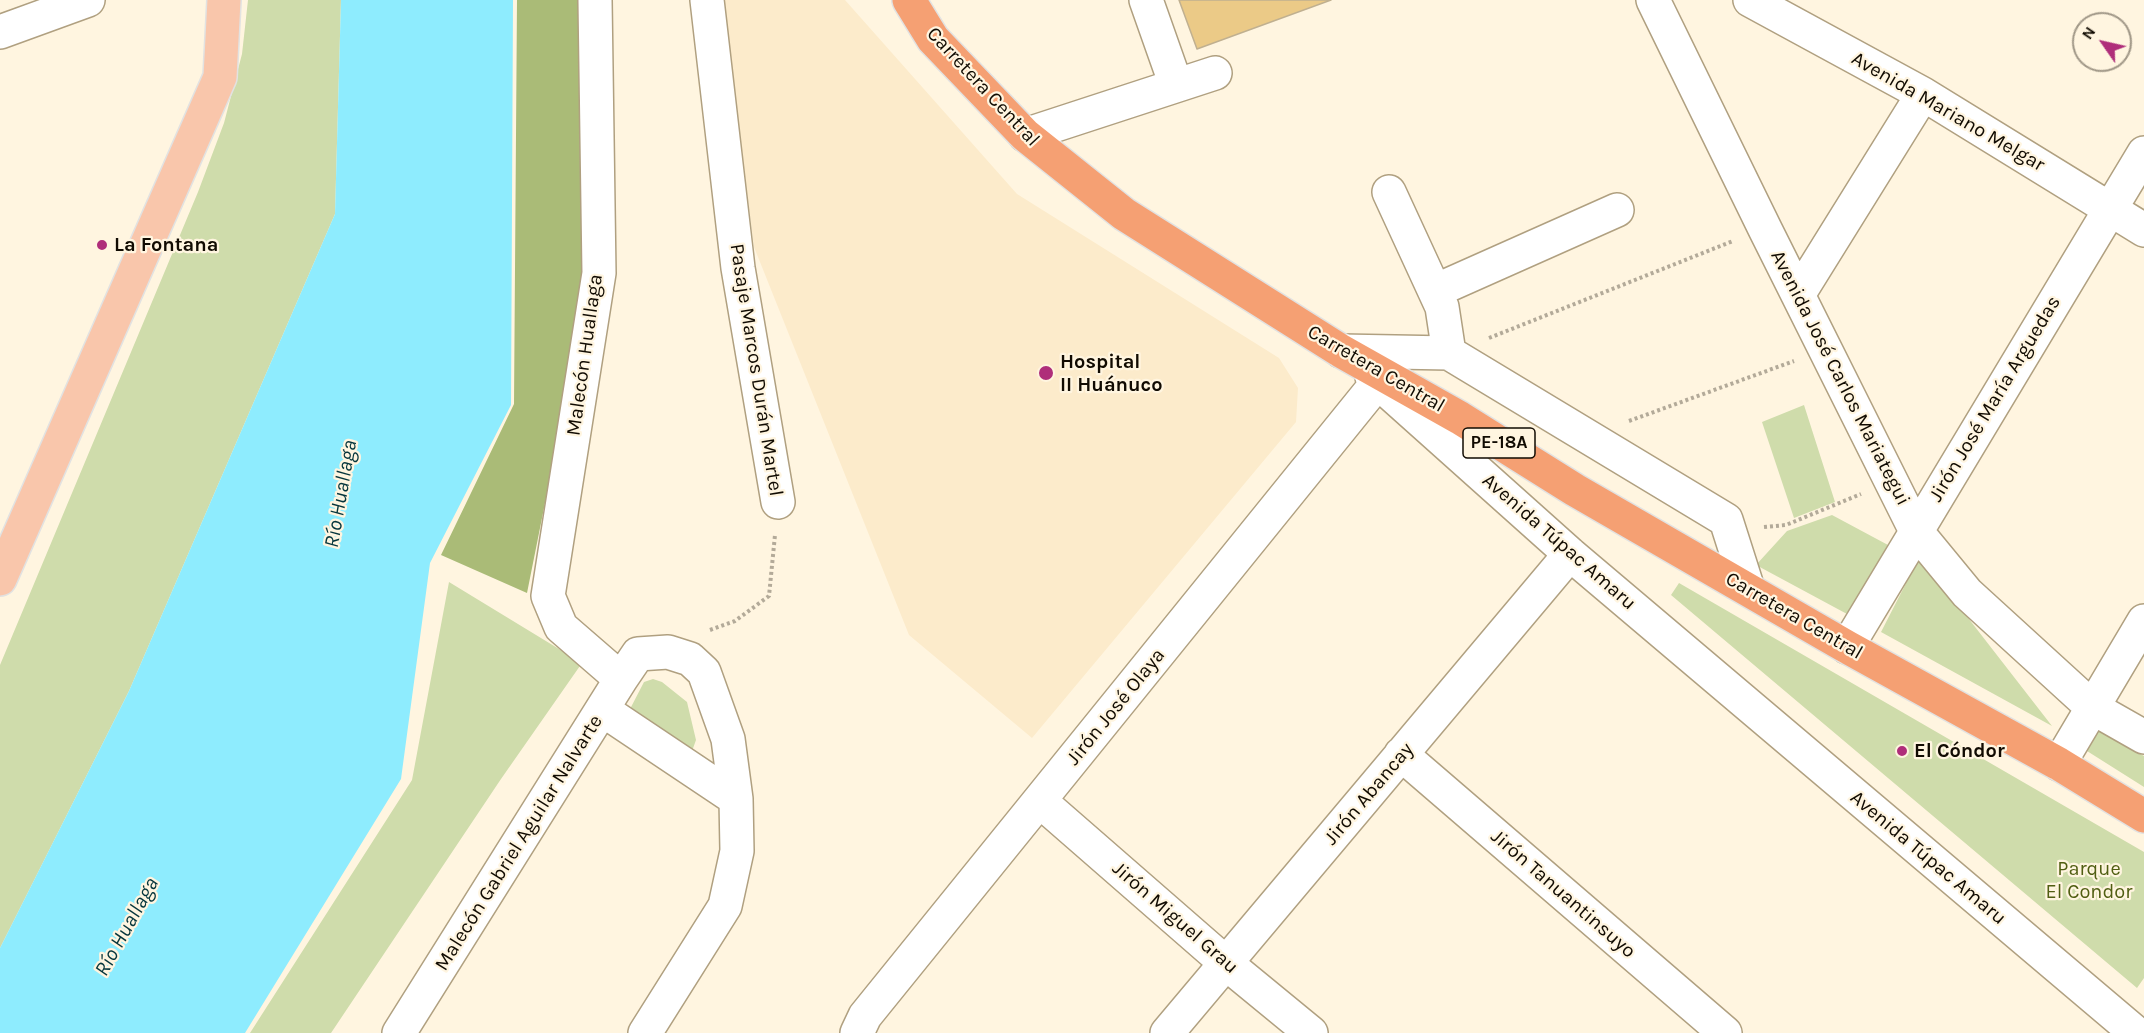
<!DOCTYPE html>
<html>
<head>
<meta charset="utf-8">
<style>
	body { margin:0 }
	#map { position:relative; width:2144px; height:1033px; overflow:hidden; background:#fff5e0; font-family:Karla,sans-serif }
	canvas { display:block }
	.north { position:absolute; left:2072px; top:12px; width:60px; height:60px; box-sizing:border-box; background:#fff5e0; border:2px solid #a09787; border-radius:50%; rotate:304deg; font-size:16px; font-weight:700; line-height:24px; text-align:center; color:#110b02 }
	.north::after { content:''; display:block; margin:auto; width:21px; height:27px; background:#af2e7a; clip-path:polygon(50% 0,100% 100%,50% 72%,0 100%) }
</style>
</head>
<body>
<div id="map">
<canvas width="2144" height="1033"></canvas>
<div class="north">N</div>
</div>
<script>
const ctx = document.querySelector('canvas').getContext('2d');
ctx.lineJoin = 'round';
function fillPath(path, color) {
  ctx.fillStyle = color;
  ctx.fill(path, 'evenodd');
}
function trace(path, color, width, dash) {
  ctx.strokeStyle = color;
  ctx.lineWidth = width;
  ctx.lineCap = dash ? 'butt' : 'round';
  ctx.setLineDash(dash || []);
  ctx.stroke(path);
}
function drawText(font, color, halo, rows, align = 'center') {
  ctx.font = font + ' Karla,sans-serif';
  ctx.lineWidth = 4.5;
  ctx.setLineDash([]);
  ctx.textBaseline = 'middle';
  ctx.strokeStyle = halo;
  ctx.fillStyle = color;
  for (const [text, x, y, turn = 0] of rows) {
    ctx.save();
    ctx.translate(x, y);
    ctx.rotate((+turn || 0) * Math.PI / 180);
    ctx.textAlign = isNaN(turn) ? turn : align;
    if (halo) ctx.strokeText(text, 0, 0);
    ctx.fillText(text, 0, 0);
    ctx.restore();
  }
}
const built = new Path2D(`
	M722,0H845L1017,194L1279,358L1298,388L1296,422L1032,738L909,635L754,247Z`);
const green = new Path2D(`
	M248,0H341L335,214L129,691L0,948V665L198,192L224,123L242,54Z
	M1804,405L1835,502L1794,518L1762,422Z
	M1832,515L1888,545L1847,614L1756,565L1787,531Z
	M1920,556L2052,726L1881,632Z
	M449,582L582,663L501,779L331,1033H250L412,780Z
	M1679,583L2144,852V978L2137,988L1671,595Z
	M653,679L662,682L687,702L696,740L691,754L629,711L644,682Z
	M2099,730L2144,756V787L2087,751Z`);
const forest = new Path2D(`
	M517,0H591L582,318L527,593L441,555L514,404Z`);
const water = new Path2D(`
	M341,0H513L511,405L430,563L401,779L245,1033H0V948L129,691L335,214Z`);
const building = new Path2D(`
	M1179,0H1331L1197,49Z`);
const path = new Path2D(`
	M1489,338L1733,241
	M1629,421L1794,361
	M1764,527L1786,525L1861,494
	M710,630L735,621L769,596L775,535`);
const minor = new Path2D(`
	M595,0L599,273L548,596L561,627L621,679
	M707,0L738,268L778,502
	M1146,0L1176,85
	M1653,0L1765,229L1916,531L1967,593L2093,708L2144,737
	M1750,0L1923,94L2144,230
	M0,32L88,0
	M1025,135L1215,73
	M1389,192L1442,307L1449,353
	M1435,291L1617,210
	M1798,295L1923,94
	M1341,351L1449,353L1726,520L1748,589
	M1372,377L1570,554L2136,1033
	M1847,647L2144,153
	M603,710L736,799
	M1401,754L1725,1033
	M2059,764L2144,621
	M1040,801L1227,964L1311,1033
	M399,1033L621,679L638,654L668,652L690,659L704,672L728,739L736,799L737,851L725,906L645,1033
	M857,1033L865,1016L1378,382
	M1167,1033L1570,554`);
const major = new Path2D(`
	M0,579L220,77L224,0`);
const highway = new Path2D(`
	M909,0L933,39L1025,135L1124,214L1341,351L1460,418L1575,490L1847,647L2059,764L2144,816`);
const markers = [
	[102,245,6,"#af2e7a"],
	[1046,373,8,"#af2e7a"],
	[1902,751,6,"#af2e7a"]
];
const shields = [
	[1499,443,72]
];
const shieldNames = [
	["PE-18A",1499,443]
];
const streetNames = [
	["Carretera Central",983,87,47],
	["Avenida Mariano Melgar",1948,112,30],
	["Malecón Huallaga",585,355,-82],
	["Carretera Central",1376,369,30],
	["Pasaje Marcos Durán Martel",756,370,81],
	["Avenida José Carlos Mariategui",1840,378,63],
	["Jirón José María Arguedas",1995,399,-59],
	["Avenida Túpac Amaru",1559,542,41],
	["Carretera Central",1794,616,30],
	["Jirón José Olaya",1116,707,-51],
	["Jirón Abancay",1369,794,-50],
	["Malecón Gabriel Aguilar Nalvarte",519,843,-58],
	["Avenida Túpac Amaru",1928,858,40],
	["Jirón Tanuantinsuyo",1563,894,41],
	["Jirón Miguel Grau",1175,918,41]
];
const poiNames = [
	["La Fontana",114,245],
	["Hospital",1060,362],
	["II Huánuco",1060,385],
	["El Cóndor",1914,751]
];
const parkNames = [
	["Parque",2089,869],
	["El Condor",2089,892]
];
const waterNames = [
	["Río Huallaga",341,494,-80],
	["Río Huallaga",127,927,-61]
];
fillPath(built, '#fcebcb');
fillPath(green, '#cfdcab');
fillPath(forest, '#ab7');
fillPath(water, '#8eecfe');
fillPath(building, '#ebca87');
trace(building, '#c0b090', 1.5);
trace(minor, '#b0a080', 36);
trace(major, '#e2e2e1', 36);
trace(highway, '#e2e2e1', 36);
trace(path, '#b3aa99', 4, [3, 3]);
trace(minor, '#fff', 33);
trace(major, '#f9c6ab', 33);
trace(highway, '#f5a073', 33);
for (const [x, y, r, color] of markers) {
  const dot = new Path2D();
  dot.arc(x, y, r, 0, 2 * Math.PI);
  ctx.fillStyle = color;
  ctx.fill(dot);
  trace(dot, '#fff5e0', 2);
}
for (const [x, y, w] of shields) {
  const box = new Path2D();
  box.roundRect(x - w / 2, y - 15, w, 30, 4.5);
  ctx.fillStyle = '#fff5e0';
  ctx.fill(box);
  trace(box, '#110b02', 1.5);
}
drawText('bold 18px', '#110b02', null, shieldNames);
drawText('20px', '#110b02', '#fff5e0', streetNames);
drawText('bold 20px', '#110b02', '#fff5e0', poiNames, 'left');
drawText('20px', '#505e12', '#fff5e0', parkNames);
drawText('italic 21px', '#05353c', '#fff5e0', waterNames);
</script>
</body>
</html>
